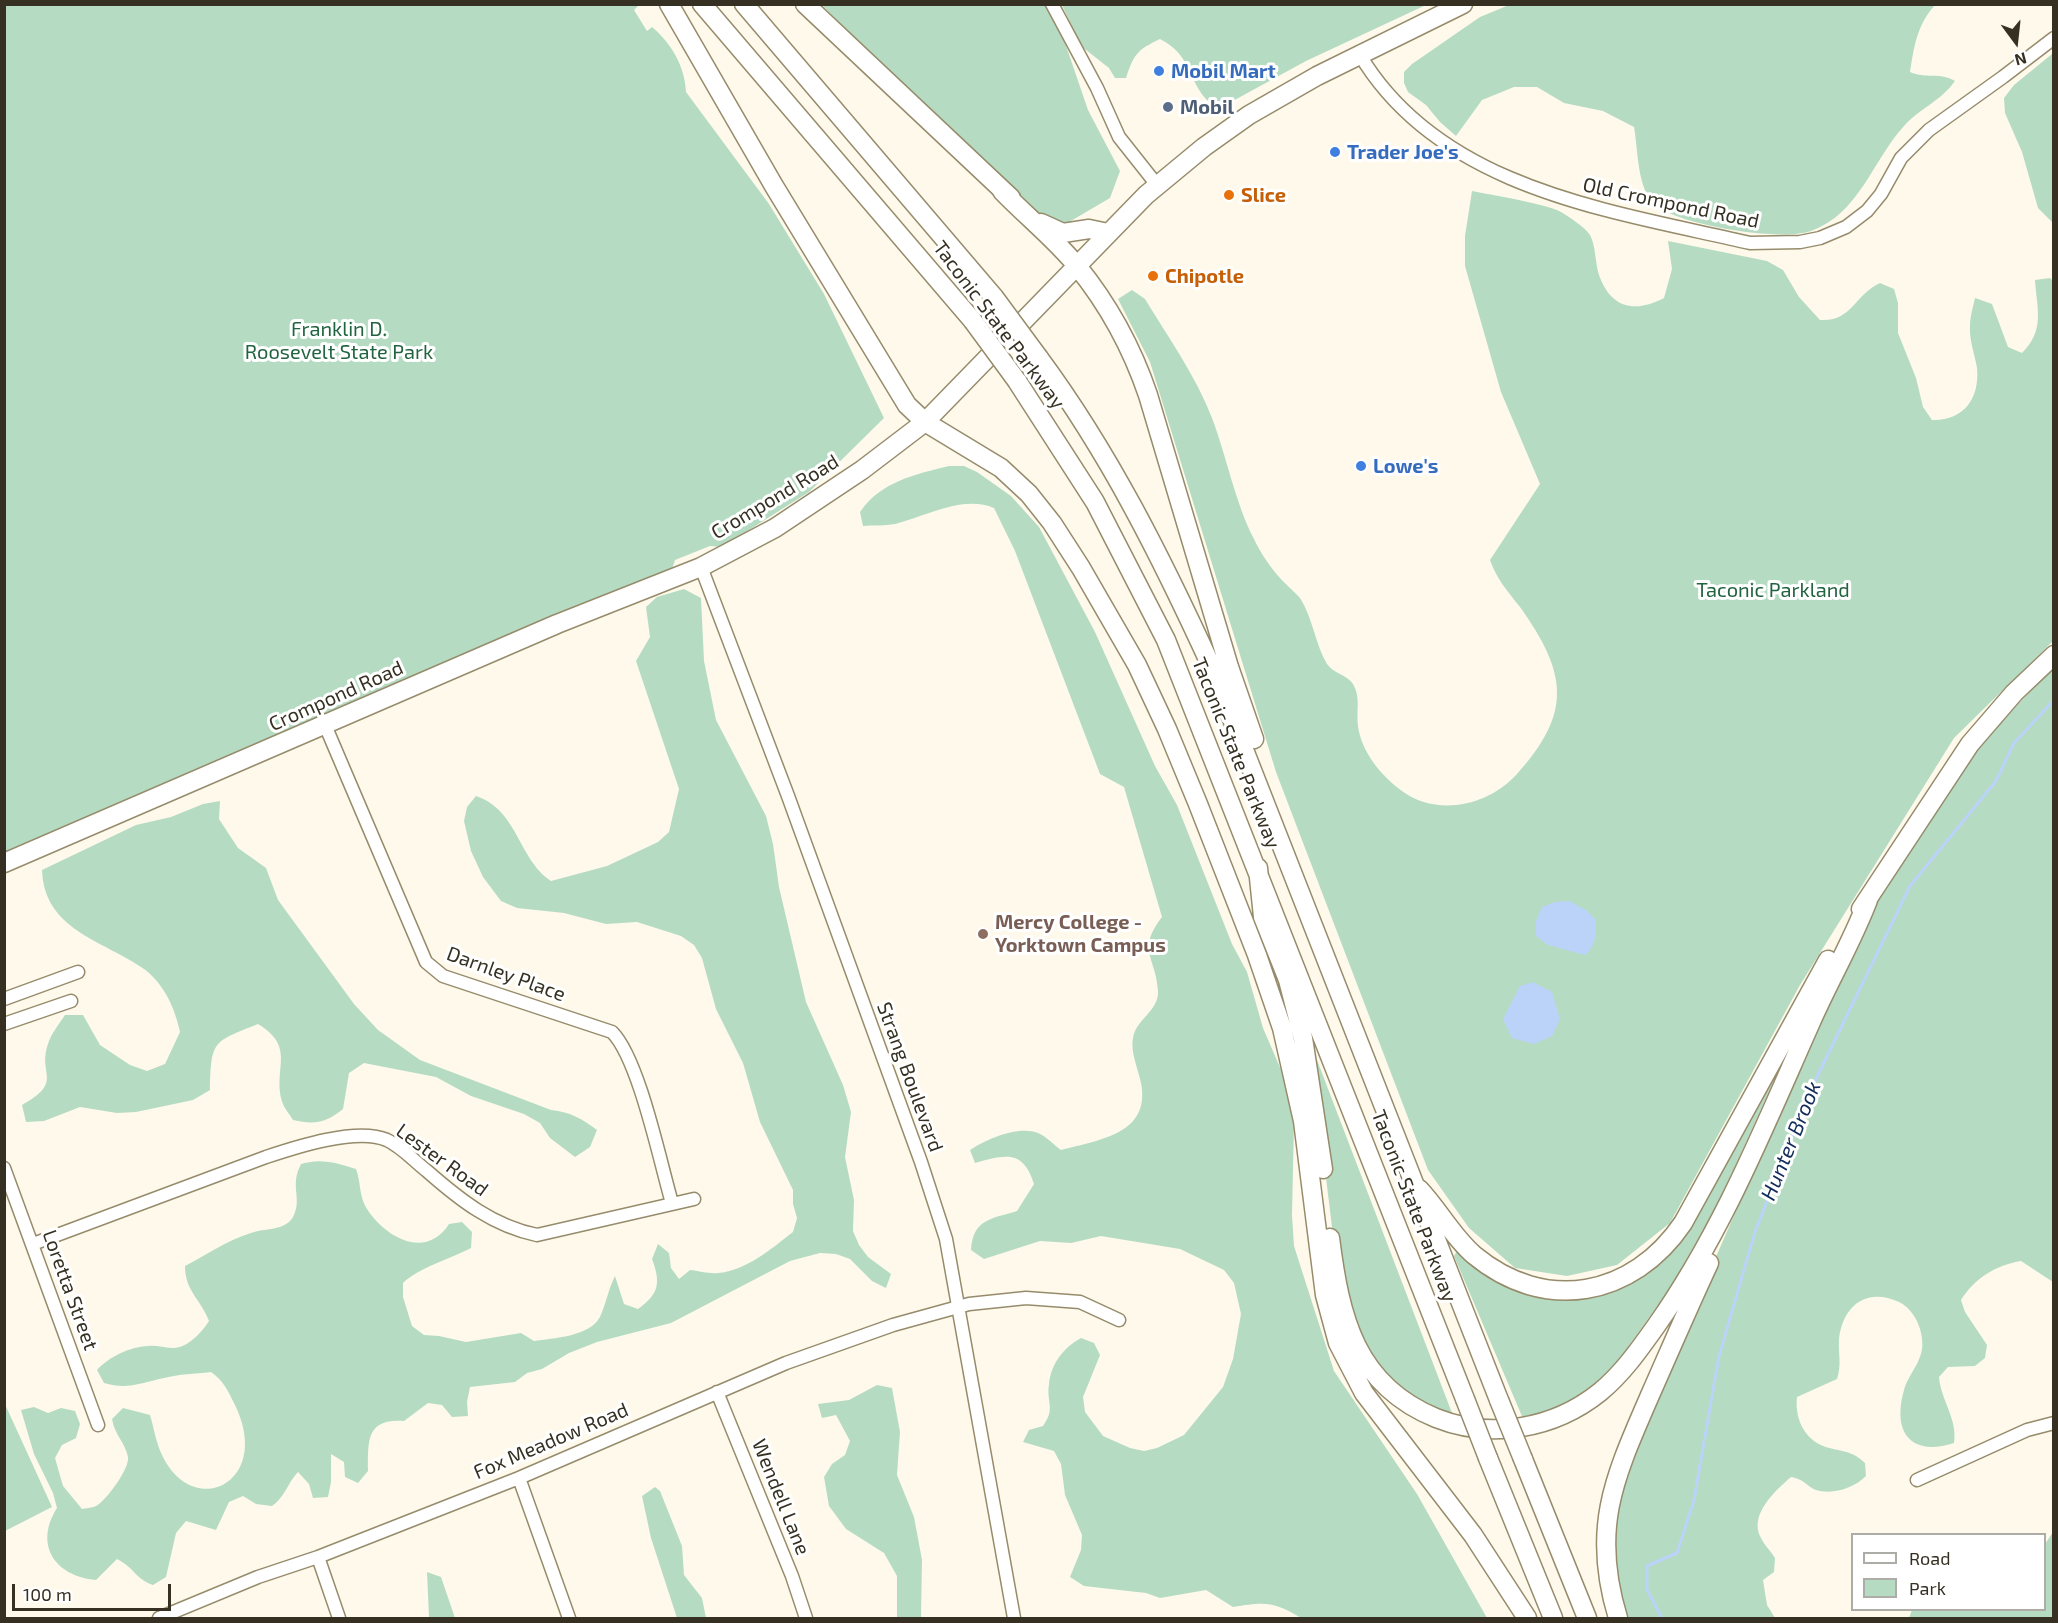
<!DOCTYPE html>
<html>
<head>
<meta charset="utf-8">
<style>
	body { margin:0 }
	#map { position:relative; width:2058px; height:1623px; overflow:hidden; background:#fef9eb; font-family:"Exo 2",sans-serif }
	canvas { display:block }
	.frame { position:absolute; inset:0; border:6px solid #353022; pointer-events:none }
	.legend { position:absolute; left:1851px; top:1533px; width:195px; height:78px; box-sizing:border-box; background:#fff; border:2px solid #aeaca7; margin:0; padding:8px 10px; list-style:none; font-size:18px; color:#353022 }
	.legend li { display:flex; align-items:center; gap:12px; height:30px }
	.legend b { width:30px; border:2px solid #aeaca7 }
	.north { position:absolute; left:1986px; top:12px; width:60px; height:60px; -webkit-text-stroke:4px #fff; paint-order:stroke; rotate:165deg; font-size:16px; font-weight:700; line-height:24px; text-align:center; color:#353022 }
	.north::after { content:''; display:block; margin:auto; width:21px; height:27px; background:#353022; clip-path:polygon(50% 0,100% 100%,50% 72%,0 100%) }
	.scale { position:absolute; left:12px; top:1584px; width:159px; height:27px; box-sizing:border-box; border:3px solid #353022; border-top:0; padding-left:8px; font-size:18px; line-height:21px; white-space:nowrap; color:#353022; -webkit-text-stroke:4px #fff; paint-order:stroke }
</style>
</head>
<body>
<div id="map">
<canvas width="2058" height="1623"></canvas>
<div class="frame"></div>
<ul class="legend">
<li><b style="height:8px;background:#fff"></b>Road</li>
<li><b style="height:16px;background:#b5dcc2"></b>Park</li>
</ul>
<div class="north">N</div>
<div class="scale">100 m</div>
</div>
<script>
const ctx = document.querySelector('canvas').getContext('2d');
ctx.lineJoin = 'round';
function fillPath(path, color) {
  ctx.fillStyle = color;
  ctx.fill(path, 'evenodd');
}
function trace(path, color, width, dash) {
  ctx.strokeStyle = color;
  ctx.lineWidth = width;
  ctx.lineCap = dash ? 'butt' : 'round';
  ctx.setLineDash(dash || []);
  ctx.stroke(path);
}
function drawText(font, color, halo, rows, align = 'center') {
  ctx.font = font + ' "Exo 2",sans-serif';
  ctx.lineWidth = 6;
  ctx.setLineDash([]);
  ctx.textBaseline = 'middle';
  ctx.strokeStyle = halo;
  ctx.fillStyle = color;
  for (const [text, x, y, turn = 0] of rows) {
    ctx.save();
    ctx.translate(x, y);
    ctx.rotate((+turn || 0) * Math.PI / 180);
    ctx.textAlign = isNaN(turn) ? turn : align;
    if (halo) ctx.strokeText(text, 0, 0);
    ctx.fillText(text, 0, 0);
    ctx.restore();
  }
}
const green = new Path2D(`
	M5,5H639L634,10L647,31L652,27C671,43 685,66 686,92L769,204L824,294L884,418L809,492L722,547L710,546L675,560L672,569L5,853Z
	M822,5H1047L1062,34L1088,110L1120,171L1110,198L1064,225L1049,223L1019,198L914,100Z
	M1062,5H1426L1306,61L1220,108C1216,105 1208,102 1205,98C1187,76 1190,54 1160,39C1137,50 1134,54 1126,78H1115L1109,68L1081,46Z
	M1935,5C1917,25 1914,46 1910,72C1926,79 1940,72 1955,81C1941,101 1919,109 1904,126C1872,161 1860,213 1811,231C1782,242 1673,225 1652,202C1637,184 1638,149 1634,127L1603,111L1564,103L1537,87H1514L1482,100L1456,136L1440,122L1426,105L1408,92L1404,83V72L1412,64L1480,17L1509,5Z
	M2052,54L2054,60L2053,223L2038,208L2022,152L2005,113L2004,98L2014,85Z
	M1472,191C1491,195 1548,204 1561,212C1569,217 1585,227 1590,235C1596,246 1595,263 1599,275C1611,309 1635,313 1664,298L1672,269L1668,241L1767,261L1783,270L1799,297L1820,320C1852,322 1854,295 1880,283L1894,289L1898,303V333L1916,378L1923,407L1932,420C1963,421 1980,399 1977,368C1975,355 1969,340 1970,326C1970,317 1973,307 1975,298L1992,304L2008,347L2022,353C2045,330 2037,310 2035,280L2050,278L2053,281V641L1954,738L1800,985L1670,1223L1617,1265L1567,1276L1515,1268L1469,1228L1428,1170L1276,772L1150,362L1118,299L1132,290L1145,299C1168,337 1196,376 1212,418C1226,455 1236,505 1254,539C1260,552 1270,567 1280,578C1286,585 1294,591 1300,598C1313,618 1315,644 1327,664C1333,673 1347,675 1353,684C1361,697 1356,711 1358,726C1361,751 1381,776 1402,791C1437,817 1488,806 1517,774C1573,712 1567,673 1520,607C1508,592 1496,578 1490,560L1540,484L1501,392L1465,266V236Z
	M949,466H964L977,472L1011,496L1039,527L1095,632L1155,766L1177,805L1232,944L1247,972L1263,1028L1285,1079L1294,1124L1292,1215L1294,1246L1334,1371L1417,1494L1487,1618H1301C1273,1601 1265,1602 1233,1607L1206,1590L1160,1598L1146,1593L1084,1586L1070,1577L1081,1550L1082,1535L1065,1495L1061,1464L1054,1451L1023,1442L1029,1430L1043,1426C1056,1408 1046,1403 1049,1384C1051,1364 1063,1348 1081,1338L1094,1343L1100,1355L1083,1397L1085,1412L1103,1436L1130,1448L1144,1451L1157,1448L1184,1435L1223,1387L1233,1359L1241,1314L1234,1283L1224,1270L1180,1249L1101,1236L1071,1243L1040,1241L984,1259L971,1250C973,1219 991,1219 1017,1211L1034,1184C1023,1149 1005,1155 975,1163L970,1150C986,1139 1019,1125 1038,1133C1046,1136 1054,1145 1061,1150C1099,1140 1151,1134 1141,1083C1138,1069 1130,1051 1133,1038C1136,1019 1159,1011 1158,991C1156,956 1136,951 1162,917L1124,787L1100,774L1015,551L994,508C963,495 927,516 895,524C885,526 873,525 863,526L860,512C880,482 916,474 949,466Z
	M684,589L701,598L704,661L716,720L766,816L773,844L779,887L806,1002L843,1085L851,1112L845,1157L854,1200L853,1231L859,1245L868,1257L891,1274L886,1288L872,1281L850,1259L836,1254L820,1253L790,1261L671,1323L597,1342L569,1353L542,1369L527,1373L515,1382L470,1387L467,1402L468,1416L452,1417L442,1405L428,1403L404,1421C366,1418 368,1441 368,1471L358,1483L345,1477L344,1462L331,1454V1482L328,1497L313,1498L309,1484L298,1472C287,1484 285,1497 272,1506L256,1504L243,1496L229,1502L216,1530L186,1521L176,1533L166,1577L153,1585C134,1578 135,1568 117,1559L96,1580C54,1576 34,1544 57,1508L53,1493L34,1454L21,1410L34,1407L48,1413L61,1408L75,1411L80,1424L76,1438L62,1445L55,1458L63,1486L82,1509C85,1508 92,1508 96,1506C106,1501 130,1468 128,1457C125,1442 115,1436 112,1419L123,1408L150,1415C154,1428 156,1443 162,1455C193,1521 273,1483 235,1405C228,1391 224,1381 211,1372C195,1374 179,1374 164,1378C141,1383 127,1390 104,1383L97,1370C109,1357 129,1347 148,1346C156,1345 164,1348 172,1348C187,1349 202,1332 209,1321C200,1298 185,1291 185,1266C206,1255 228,1240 251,1233C264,1228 285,1231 293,1217C303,1198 289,1187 301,1164C322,1158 336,1163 356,1169C361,1182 359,1197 367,1209C386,1238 426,1260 449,1224L462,1222L472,1232L471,1248C450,1259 418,1268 403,1283V1297L412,1326L424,1335L439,1336L466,1342L521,1333L534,1341C553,1338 589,1337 600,1317C606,1304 608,1290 615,1276L624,1304L638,1309C659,1294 661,1283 652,1259L658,1244L669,1253L671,1268L679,1279L690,1270C699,1271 709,1274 718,1273C746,1271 772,1248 793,1232L797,1218L793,1204V1190L760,1122L743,1063L716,1009L702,958L694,945L681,936L637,922L606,924L564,913L517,908L501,901L483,877L471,851L464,821L467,807L476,796C518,810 518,859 551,881L607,866L658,842L669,832L679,789L636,661L650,637L646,607L657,597Z
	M2053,669V1282L2021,1261C1996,1265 1975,1278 1961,1300L1965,1312L1987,1345L1985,1358L1975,1366L1948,1367L1939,1377C1941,1401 1958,1419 1954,1443C1910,1457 1892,1432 1904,1390C1909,1372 1925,1360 1922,1339C1921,1325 1912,1308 1899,1302C1867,1287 1843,1305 1839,1339C1838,1354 1842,1364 1837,1379L1797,1397C1795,1414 1801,1433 1817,1443C1834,1453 1849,1447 1865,1463L1866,1476C1854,1488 1833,1495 1816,1490C1806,1486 1806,1480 1791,1477C1776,1490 1748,1515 1761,1538C1764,1545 1771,1551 1775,1558L1774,1572L1763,1580L1767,1605L1775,1618H1623L1610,1525L1638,1435L1823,1012L1870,911L1966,762L2004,718Z
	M220,801L219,819L238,848L266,868L278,900L354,1004L378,1030L420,1060L551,1110C571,1112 582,1119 597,1130L590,1147L575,1157L550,1138L540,1123L524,1114L471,1096L436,1077L364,1063L349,1073L343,1109C326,1123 314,1125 293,1120C290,1115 285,1109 283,1104C271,1070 298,1048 258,1024C213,1042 211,1040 210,1090L193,1100L136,1112L117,1113L80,1107L44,1121L26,1122L22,1105C65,1081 37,1075 48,1044C51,1034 59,1024 65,1015H83L100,1045L130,1065L147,1071L165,1064L180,1032C175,1008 163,981 141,967C101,940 44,929 42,870L136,825L171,817L203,804Z
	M1317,1060L1452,1413L1438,1414L1407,1395L1366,1356L1336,1260L1312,1063Z
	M1776,1062L1780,1067L1718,1204L1670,1288L1611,1371L1555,1413L1524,1421L1454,1256L1457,1251L1497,1277L1591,1295L1670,1249Z
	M877,1385L892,1388L900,1432L897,1475L914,1517L922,1560L921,1618H897V1576L884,1553L846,1529L829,1506L824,1477L832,1464L845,1455L850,1441L836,1415L822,1418L818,1404L849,1400Z
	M4,1402L52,1507L5,1531H4Z
	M655,1487L660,1491L682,1546L684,1575L702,1598L706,1618H677L651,1538L642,1496Z
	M2053,1532V1618H1909L1912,1610H2044L2045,1544Z
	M427,1572L441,1577L455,1618H429Z`);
const water = new Path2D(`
	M1569,901L1586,910L1596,920C1596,934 1596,946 1585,955L1548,945L1536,936V921L1542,907L1555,902Z
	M1533,982L1552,992L1560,1019L1552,1036L1534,1044L1512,1038L1503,1019L1520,986Z`);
const stream = new Path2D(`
	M1662,1618L1647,1590V1566L1677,1553L1694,1500L1719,1356L1755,1232L1812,1087L1910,886L1996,781L2014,743L2054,700`);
const minor = new Path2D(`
	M1052,4L1097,88L1119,137L1157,185
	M1360,55C1440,189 1611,211 1750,243L1800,242L1820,238L1846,227L1867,211L1881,194L1901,158L1929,130L2003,77L2054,38
	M701,567L788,796L921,1162L946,1239L1014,1618
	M325,725L426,962L443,976L612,1032C639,1059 660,1162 672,1203
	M4,999L78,972
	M4,1024L71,1001
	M4,1168L98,1425
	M33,1244L266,1157C296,1147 357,1127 387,1140C402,1147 414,1161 427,1171C460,1200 493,1226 537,1235L694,1199
	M717,1392L792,1576L806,1618
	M519,1478L569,1618
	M1917,1480L2027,1430L2054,1423
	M318,1557L339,1618
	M159,1618L258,1577L318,1557L519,1478L786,1363L893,1325L969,1304L1026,1298L1080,1302L1119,1320`);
const highway = new Path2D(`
	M669,4L774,186L907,405L925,422L1001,468L1029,494L1052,523L1081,568L1137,665L1167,729L1198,804L1257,955L1282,1028L1303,1121L1325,1295L1338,1343L1364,1393L1473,1535L1527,1618
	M702,4L973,321
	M744,4L994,297
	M805,4L1011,198
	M1002,191C1026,216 1055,239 1077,266C1108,304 1132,348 1148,395L1229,667L1254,739
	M1041,223L1063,233L1089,229L1108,233
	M1039,358C1110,454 1162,559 1212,668L1499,1400
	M1017,381L1095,502L1166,640L1465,1399
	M4,863L557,624L701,567L775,528L862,470L925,422L1146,195L1204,147L1249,115L1317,76L1463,4
	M1258,868L1263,917L1288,980L1303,1038L1323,1169
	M1861,909L1970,744L2014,693L2054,655
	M1419,1189C1439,1210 1452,1236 1474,1255C1545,1314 1633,1297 1683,1223L1828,960
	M1330,1238C1340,1317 1355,1385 1436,1418C1491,1440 1554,1429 1600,1392C1622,1374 1639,1350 1656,1326C1722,1233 1765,1125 1811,1022C1829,981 1852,942 1868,900
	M1488,1458L1553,1618
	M1523,1459L1587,1618
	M1618,1618C1590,1527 1615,1476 1651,1393C1670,1350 1689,1306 1709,1263`);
const highwayBridge = new Path2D(`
	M994,297L1039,358
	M973,321L1017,381
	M1465,1399L1488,1458
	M1499,1400L1523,1459`);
const markers = [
	[1159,71,6,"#3f7fe0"],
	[1168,107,6,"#5c6f8a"],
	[1335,152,6,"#3f7fe0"],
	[1229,195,6,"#e8710a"],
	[1153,276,6,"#e8710a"],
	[1361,466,6,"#3f7fe0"],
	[983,934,6,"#8d6e63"]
];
const shopNames = [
	["Mobil Mart",1171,71],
	["Trader Joe's",1347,152],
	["Lowe's",1373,466]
];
const serviceNames = [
	["Mobil",1180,107]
];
const foodNames = [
	["Slice",1241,195],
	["Chipotle",1165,276]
];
const streetNames = [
	["Old Crompond Road",1671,203,12],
	["Taconic State Parkway",999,325,53],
	["Crompond Road",775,497,-31],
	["Crompond Road",336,696,-24],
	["Taconic State Parkway",1236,753,68],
	["Darnley Place",506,974,20],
	["Strang Boulevard",910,1077,70],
	["Lester Road",442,1160,36],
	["Taconic State Parkway",1414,1206,69],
	["Loretta Street",70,1290,70],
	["Fox Meadow Road",551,1441,-23],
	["Wendell Lane",781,1497,68]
];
const parkNames = [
	["Franklin D.",339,329],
	["Roosevelt State Park",339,352],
	["Taconic Parkland",1773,590]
];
const educationNames = [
	["Mercy College -",995,922],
	["Yorktown Campus",995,945]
];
const waterNames = [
	["Hunter Brook",1791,1141,-68]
];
fillPath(green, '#b5dcc2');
fillPath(water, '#bbd2f9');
trace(stream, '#bbd2f9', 3);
trace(minor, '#968b6b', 15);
trace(highway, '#968b6b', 21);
trace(minor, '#fff', 12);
trace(highway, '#fff', 18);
trace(highwayBridge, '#968b6b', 21, []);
trace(highwayBridge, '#fff', 18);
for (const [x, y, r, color] of markers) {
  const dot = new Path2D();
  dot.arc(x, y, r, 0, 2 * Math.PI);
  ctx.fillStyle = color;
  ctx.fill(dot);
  trace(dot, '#fff', 2);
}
drawText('bold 20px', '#366cbe', '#fff', shopNames, 'left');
drawText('bold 20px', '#4e5e75', '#fff', serviceNames, 'left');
drawText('bold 20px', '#c56008', '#fff', foodNames, 'left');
drawText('20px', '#353022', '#fff', streetNames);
drawText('20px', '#226440', '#fff', parkNames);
drawText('bold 20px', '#785e54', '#fff', educationNames, 'left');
drawText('italic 21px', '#122b5a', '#fff', waterNames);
</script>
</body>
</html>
